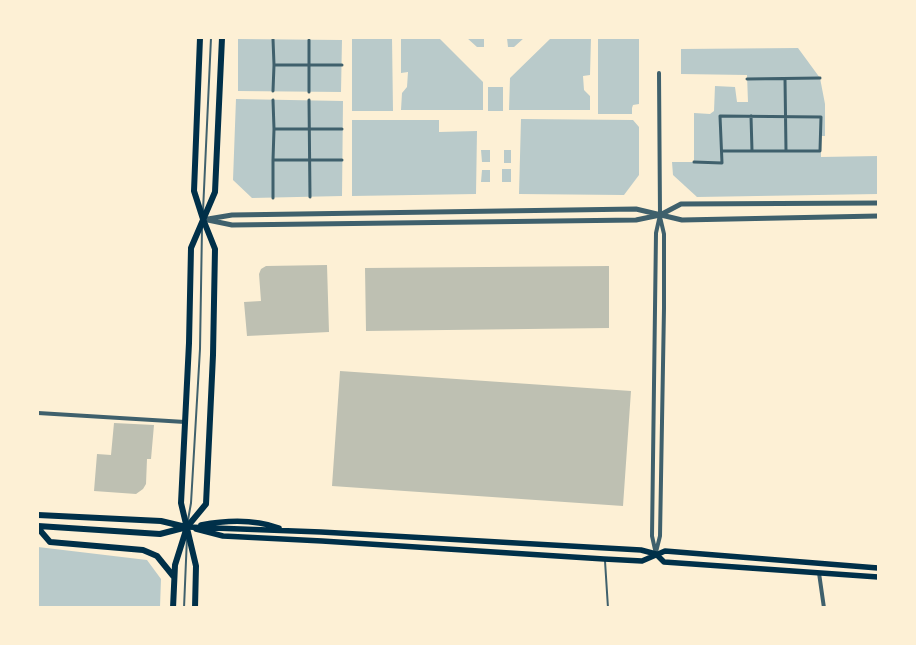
<!DOCTYPE html>
<html>
<head>
<meta charset="utf-8">
<style>
	body { margin:0 }
	#map { position:relative; width:916px; height:645px; overflow:hidden; background:#fdf0d5; font-family:Raleway,sans-serif }
	canvas { display:block }
	.frame { position:absolute; inset:0; border:39px solid #fdf0d5; pointer-events:none }
</style>
</head>
<body>
<div id="map">
<canvas width="916" height="645"></canvas>
<div class="frame"></div>
</div>
<script>
const ctx = document.querySelector('canvas').getContext('2d');
ctx.lineJoin = 'round';
function fillPath(path, color) {
  ctx.fillStyle = color;
  ctx.fill(path, 'evenodd');
}
function trace(path, color, width, dash) {
  ctx.strokeStyle = color;
  ctx.lineWidth = width;
  ctx.lineCap = dash ? 'butt' : 'round';
  ctx.setLineDash(dash || []);
  ctx.stroke(path);
}
const green = new Path2D(`
	M352,38H392L393,111H352Z
	M401,38H439L483,82V110H401L402,93L407,87L408,72L401,73Z
	M467,38H484V47H477Z
	M507,38H524L514,47H508Z
	M551,38H591L590,75L583,76L584,90L590,96V110H509L510,78Z
	M598,38H639V104L633,105L632,108V114H598Z
	M238,39L342,40L341,92L238,91Z
	M798,48L820,78L825,104V136H821V157L878,156V194L697,197L673,175L672,162H694V113L710,114L714,111L715,86L735,87L737,102H748L747,75L681,74V49Z
	M488,87H503V111H488Z
	M236,99L343,101L342,196L252,198L233,180Z
	M521,119L633,120L639,127V175L624,195L519,194Z
	M352,120H439V132L477,131L476,194L352,196Z
	M490,150V162H482L481,150Z
	M504,150H511V163H504Z
	M502,169H511V182H502Z
	M482,170H490V182H481Z
	M38,547L147,560L161,579L160,607H38Z`);
const building = new Path2D(`
	M327,265L329,332L247,336L244,302L261,301L259,274L261,269L266,266Z
	M609,266V328L366,331L365,268Z
	M340,371L631,391L623,506L332,486Z
	M114,423L154,425L151,459H147L146,484L143,489L136,494L94,491L97,454L111,455Z`);
const service = new Path2D(`
	M203,211L211,38
	M188,520L191,503L200,349L202,228
	M605,561L608,608
	M184,608L187,537`);
const pedestrian = new Path2D(`
	M309,40V92
	M274,65H342
	M747,79L820,78
	M785,79L786,151
	M273,91L274,65L273,39
	M273,100L274,129H342
	M309,100L310,197
	M751,116L752,151
	M273,160L274,129
	M694,162L722,163L720,116L821,117L820,151H722
	M273,198V160H342`);
const minor = new Path2D(`
	M38,413L185,422
	M656,552L660,536L664,308V234L660,217
	M656,554L652,536L656,233L660,215L659,73
	M819,573L824,608`);
const tertiary = new Path2D(`
	M203,219L232,225L636,220L660,215L681,204L878,203
	M208,219L232,215L636,209L682,220L878,216`);
const secondary = new Path2D(`
	M201,525C227,520 254,519 279,528
	M187,527L321,532L641,550L656,554L664,562L878,577
	M196,529L223,536L322,541L604,559L642,561L665,551L878,568`);
const primary = new Path2D(`
	M38,515L161,521L186,527
	M38,526L160,534L187,527
	M38,528L50,542L143,550L157,556L174,577
	M173,608L175,565L187,527L206,504L213,355L215,249L203,219L194,191L200,38
	M195,608L196,566L181,503L189,343L191,248L215,192L222,38`);
fillPath(green, '#b9caca');
fillPath(building, '#bec0b2');
trace(service, '#3f606c', 2);
trace(pedestrian, '#3f606c', 3);
trace(minor, '#3f606c', 4);
trace(tertiary, '#3f606c', 5);
trace(secondary, '#003049', 5.5);
trace(primary, '#003049', 6);
</script>
</body>
</html>
